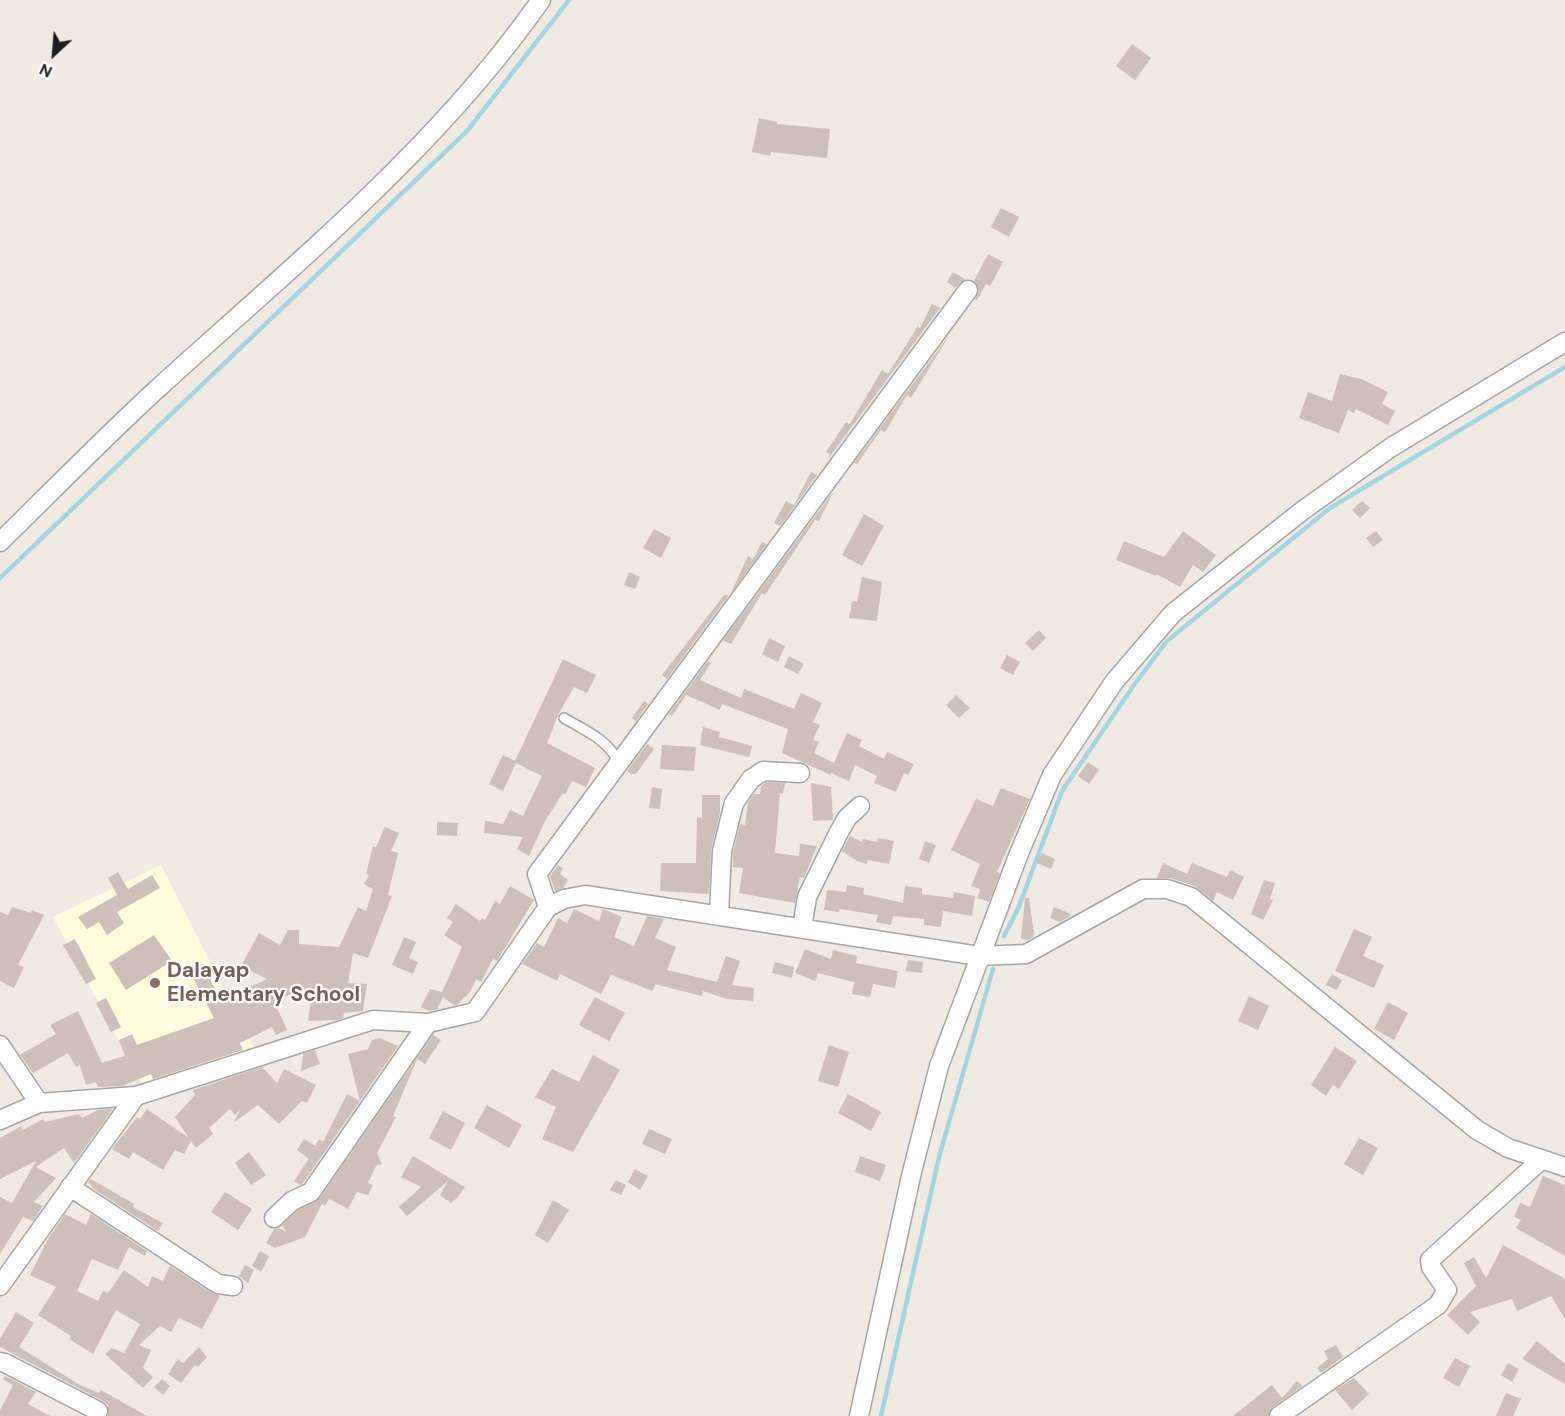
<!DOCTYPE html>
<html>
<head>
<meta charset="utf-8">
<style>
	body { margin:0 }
	#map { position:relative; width:1565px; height:1416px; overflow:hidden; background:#f0eae2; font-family:"DM Sans",sans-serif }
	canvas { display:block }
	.north { position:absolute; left:24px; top:24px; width:60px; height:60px; -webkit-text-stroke:4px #fff; paint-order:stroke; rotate:206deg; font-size:16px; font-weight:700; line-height:24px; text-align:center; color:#1e1e1e }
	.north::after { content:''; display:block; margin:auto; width:21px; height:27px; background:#1e1e1e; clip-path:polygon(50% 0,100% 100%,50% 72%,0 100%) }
</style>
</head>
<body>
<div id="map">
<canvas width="1565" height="1416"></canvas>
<div class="north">N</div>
</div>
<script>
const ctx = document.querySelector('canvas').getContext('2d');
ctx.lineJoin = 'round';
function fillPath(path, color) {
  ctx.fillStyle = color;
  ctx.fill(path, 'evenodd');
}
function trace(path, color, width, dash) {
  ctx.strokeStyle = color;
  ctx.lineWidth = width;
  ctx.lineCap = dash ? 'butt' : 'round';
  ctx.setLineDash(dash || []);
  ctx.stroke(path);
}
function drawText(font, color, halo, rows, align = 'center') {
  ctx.font = font + ' "DM Sans",sans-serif';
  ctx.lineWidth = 4.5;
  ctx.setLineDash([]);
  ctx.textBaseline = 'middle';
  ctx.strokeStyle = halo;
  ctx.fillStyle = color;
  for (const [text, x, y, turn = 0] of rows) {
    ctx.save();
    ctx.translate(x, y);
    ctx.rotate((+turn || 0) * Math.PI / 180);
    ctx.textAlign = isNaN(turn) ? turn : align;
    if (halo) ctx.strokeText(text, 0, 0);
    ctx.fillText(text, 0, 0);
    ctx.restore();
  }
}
const education = new Path2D(`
	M161,865L255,1050L144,1088L53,917Z`);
const stream = new Path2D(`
	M0,578L467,131L569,0
	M1004,936L1018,909L1062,791L1134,685L1167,641L1330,508L1565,367
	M881,1416L939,1157L993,969`);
const building = new Path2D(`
	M1132,44L1151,58L1135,80L1116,66Z
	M759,118L777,122V124L830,129L827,158L771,152L770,156L752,152Z
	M1001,208L1019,217L1009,237L991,227Z
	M988,254L1003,262L990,286L986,284L977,300L975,299L979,291L974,281Z
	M953,272L965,279L955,288L947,282Z
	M932,304L940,308L828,459L830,454L826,452L846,422L850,424L882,370L888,374L918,326L920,328Z
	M950,334L911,398L907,395L885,432L881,430L857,464L854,463Z
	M1340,374L1361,379L1388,392L1382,404L1395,411L1388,425L1356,409L1354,413L1348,410L1339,433L1299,418L1308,392L1332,401Z
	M811,472L817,475L780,526L774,523L786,501L794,505Z
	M834,491L819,521L815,520L765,595L762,593L731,644L723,640Z
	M1362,501L1370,508L1360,518L1352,510Z
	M864,514L884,526L862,566L842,555Z
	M654,529L671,538L661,558L643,548Z
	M1183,531L1216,555L1203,572L1193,565L1180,587L1156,574V576L1116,560L1124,541L1164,557Z
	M1376,531L1383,540L1373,547L1366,538Z
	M762,542L767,544L731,593L748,556L753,559Z
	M629,572L640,577L635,589L624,585Z
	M862,577L882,582L877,621L849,618L852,601L857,602Z
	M725,594L728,596L667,679L662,675Z
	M1039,630L1046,638L1033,651L1025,643Z
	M769,638L785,646L778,662L762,654Z
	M1007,655L1020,662L1013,675L1000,668Z
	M789,656L804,664L798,674L784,667Z
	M563,659L596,675L587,693L574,687L558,715L547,743L595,768L586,787L572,781L565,795L563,793L545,821L529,856L517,849L523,837L484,833L485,821L503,824L510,810L523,816L542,776L516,763L503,791L489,784L503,755L515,761Z
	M708,661L711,663L700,680L741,698L744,689L794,709L801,693L822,703L813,722L820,725L813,740L819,742L814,753L834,763L847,733L862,740L859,746L884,759L887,752L914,764L908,775L904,773L896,792L874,783L877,776L855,765L849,781L831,773V775L782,753L788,729L722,704L720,710L686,695L672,716L669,714Z
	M956,695L970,708L959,718L946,705Z
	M644,701L648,704L636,721L632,718Z
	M703,727L720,732L719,737L752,746L749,757L700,745Z
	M647,744L654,749L636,774H631L627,771Z
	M662,745L696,747L694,771L660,769Z
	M1088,762L1099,770L1089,784L1078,776Z
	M766,782L785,783L783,794L780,793L775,853L799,856L800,844L817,846L804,878L800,877L795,903L739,893L743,868L733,867V853L740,824L745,825L748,802L754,794H760L761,786Z
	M811,783L831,787L833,820L813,821Z
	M652,787L662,789L660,809L649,808Z
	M1001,788L1030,799L997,872L1000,873L989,902L978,898L980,889L971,886L980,864L951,850L976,799L993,806Z
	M702,795H720V813L711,850L709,894L660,891L661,863H696L697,817L702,818Z
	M437,822L458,823L457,836L437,835Z
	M385,827L399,833L391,851L398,853L388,895L392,896L368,958L353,953L348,983L367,984L363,1011L344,1013L343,1018L337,1020L308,1021L311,1000L306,999L307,988L274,1001L287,1030L276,1035L272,1027L240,1043L243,1050L153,1079L151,1074L122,1086L98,1087L96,1082L86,1085L80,1065L76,1067L68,1053L33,1073L20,1055L56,1034L50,1025L78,1011L102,1063L125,1056L119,1040L132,1034L137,1045L214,1018L189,970L202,964L221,1001L267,979L241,966L259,933L280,945L288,930H299V944L339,947L358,907L366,911L373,889L364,884L369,875L366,874L373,846L376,847Z
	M850,836L862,842L863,839L877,842L878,838L894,841L889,864L868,860L867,864L857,861L842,851Z
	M925,841L936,845L929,863L919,859Z
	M1042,853L1055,859L1051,869L1037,863Z
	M1163,863L1187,874L1192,863L1227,877L1230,870L1244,877L1233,900L1217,892L1213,901L1195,886L1170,878H1157Z
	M558,865L563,868L560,874L568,880L563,888L555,891L550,876Z
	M118,872L128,889L152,875L160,888L117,912L124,923L107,935L99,922L87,929L78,917L117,895L108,878Z
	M1264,880L1275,883L1270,899L1273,900L1263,920L1251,914Z
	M847,885L864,888L863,894L903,903L905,886L922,888V894L953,898L954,892L975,896L972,916L943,911L941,927L924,925V919L893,916L891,925L876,922L878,915L840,909L839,912L824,910L827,890L846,892Z
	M510,886L534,900L497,961L493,959L481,982L476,979L470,992L457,1005H454L443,997L437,1009L429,1011L421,1007L430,989L442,992L462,947L444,935L453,922L447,918L456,904L480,921L482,918L485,920L495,901L500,904Z
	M1025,898H1029L1034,933L1033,937L1028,940L1021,939Z
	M12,907L31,913L32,910L44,915L18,965L24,967L14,988L0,981V912L8,915Z
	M1054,907L1071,914L1069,917L1060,922L1050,918Z
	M574,909L599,921L603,909L622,917L614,937L634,946L647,916L664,919L655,938L676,947L667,970L717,982L726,956L740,961L732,985L754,988L753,1001L727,999L703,991L702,996L655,984L653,991L611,975L601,994L560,974L557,981L522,964L537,943L544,947L558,918L567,923Z
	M1354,929L1372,937L1363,956L1384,965L1374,988L1335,971Z
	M154,935L172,961L126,990L109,963Z
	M404,937L416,942L409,958L418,962L413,974L392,965Z
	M75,939L96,979L86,984L63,945Z
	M805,949L831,959L833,950L857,956L856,963L898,971L895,988L873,984L870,997L852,994L854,982L818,973L815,981L795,973Z
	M908,960L923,962L922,973L906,971Z
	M775,962L794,967L792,978L772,973Z
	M1332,974L1342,980L1337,990L1326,985Z
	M1249,996L1269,1006L1258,1030L1238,1021Z
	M595,997L625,1013L609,1041L579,1025Z
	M106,998L121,1027L111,1032L96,1003Z
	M1388,1002L1408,1013L1394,1040L1374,1029Z
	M433,1035L441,1040L425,1064L417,1059L393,1116L396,1117L377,1153L382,1164L376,1166L368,1183L373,1185L368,1195L357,1192L348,1209L329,1199L325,1206L322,1204L305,1237L275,1248L266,1243L274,1229L279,1228L286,1232L282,1226L298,1210L320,1198Z
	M380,1038L398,1046L303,1183L300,1185L294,1181L309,1159L297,1150L304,1139L315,1146L319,1139L323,1142L347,1094L360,1101L348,1054L368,1049L372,1040Z
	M829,1045L849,1052L838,1087L818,1081Z
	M1335,1047L1357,1061L1339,1089L1333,1085L1326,1096L1311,1085Z
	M315,1050L320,1064L301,1071L303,1054Z
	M593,1055L620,1070L573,1152L542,1139L556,1107L535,1097L552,1069L579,1082Z
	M262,1067L277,1083L284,1069L316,1085L307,1103L302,1101L279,1124L258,1105L234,1122L240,1110L235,1115L230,1109L209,1128L213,1134L196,1148L191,1141L184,1154L175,1150L163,1170L133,1152L129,1159L112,1149L137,1117L140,1119L147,1109L189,1138L175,1117L195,1095L193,1090Z
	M848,1094L881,1112L871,1131L838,1113Z
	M487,1105L522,1125L509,1148L474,1128Z
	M113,1109L74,1163L64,1148L36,1167L56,1178L34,1202L43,1206L33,1221L23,1217L0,1254V1197L12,1203L36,1161L0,1179V1138L21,1126L23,1130L43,1119L45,1122L79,1114L82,1118L98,1110Z
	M443,1111L465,1123L451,1150L429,1138Z
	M649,1129L672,1139L665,1154L642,1144Z
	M1359,1138L1378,1148L1363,1175L1344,1164Z
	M249,1152L266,1175L251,1185L235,1163Z
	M413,1156L465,1187L457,1198L451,1203L440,1195L448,1181L407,1216L399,1207L421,1187L401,1177Z
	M860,1156L886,1165L880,1181L855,1172Z
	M635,1169L648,1176L640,1190L628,1182Z
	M1543,1176L1565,1185V1256L1516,1228L1521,1220L1514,1217L1520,1203L1530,1207Z
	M91,1179L134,1204L133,1207L163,1223L158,1231L94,1189L88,1182Z
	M616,1180L626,1185L621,1195L610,1190Z
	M225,1192L252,1209L238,1230L211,1212Z
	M553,1200L569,1210L548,1243L535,1235Z
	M65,1214L86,1225L91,1214L147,1251L145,1256L129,1247L118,1270L92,1259L77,1291L98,1301L103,1291L108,1293L124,1270L148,1287L152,1276L163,1281L170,1266L212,1293L220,1296L202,1329L179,1318L171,1332L160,1326L139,1345L151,1350L143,1368L153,1377L143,1388L105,1354L112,1348L124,1353L140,1324L116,1310L93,1354L69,1339L71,1336L38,1315L56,1287L30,1275L48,1239Z
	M1503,1245L1565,1279V1319L1551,1296L1517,1311L1512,1299L1470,1312L1480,1322L1468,1335L1447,1315L1476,1286L1464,1263L1474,1257L1486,1278Z
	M260,1251L269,1256L261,1272L252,1266Z
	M245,1265L254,1270L248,1283L239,1276Z
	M16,1312L34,1323L19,1347L80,1385L99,1393L101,1390L147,1416H108V1405L103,1401L0,1347V1339Z
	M1537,1341L1565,1364V1384L1522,1359Z
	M1336,1345L1343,1357L1321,1373L1317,1368L1328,1359L1324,1351Z
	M199,1347L207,1357L198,1367L195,1365L181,1383L168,1374L178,1359L183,1363Z
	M1455,1358L1470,1366L1459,1387L1443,1378Z
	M1508,1363L1519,1369L1512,1382L1501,1375Z
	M5,1376L36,1392L28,1404L50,1416H0V1410L13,1385L3,1379Z
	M1354,1378L1369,1394L1352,1410L1335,1390Z
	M162,1379L170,1386L163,1395L154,1387Z
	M1297,1381L1303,1386L1273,1407L1268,1416H1233L1272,1385L1282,1398Z
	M1506,1393L1521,1399L1513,1416H1496Z`);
const service = new Path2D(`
	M564,718C584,730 609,740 618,762`);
const minor = new Path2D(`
	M0,542C52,491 103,439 156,390C291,267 436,150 541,0
	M548,907L537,874L968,290
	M719,914L722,851L734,803L751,779L763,771L800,773
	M802,928L807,897L839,832L847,818L860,806
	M0,1045L39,1103
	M0,1120L39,1103L136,1096L373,1020L428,1023L475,1012L548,907L564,899L585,895L979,956L1026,954L1143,889H1167L1191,897L1477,1130L1508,1148L1565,1167
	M70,1187L218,1284L233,1286
	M274,1218L292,1201L311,1192L428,1023
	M0,1286L136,1096
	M0,1362L5,1363L98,1411
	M859,1416L911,1176L939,1066L1018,856L1052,775L1114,682L1173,613L1302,511L1390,448L1565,342
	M1279,1416L1438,1305L1447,1290L1431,1267L1430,1260L1541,1160`);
const markers = [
	[155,983,6,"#8d6e63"]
];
const educationNames = [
	["Dalayap",167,971],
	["Elementary School",167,995]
];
fillPath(education, '#fffddc');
trace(stream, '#9fd7e2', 4.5);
fillPath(building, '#ccc0b8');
trace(service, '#a5a5a5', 12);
trace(minor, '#a5a5a5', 21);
trace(service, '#fff', 9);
trace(minor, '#fff', 18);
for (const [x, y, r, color] of markers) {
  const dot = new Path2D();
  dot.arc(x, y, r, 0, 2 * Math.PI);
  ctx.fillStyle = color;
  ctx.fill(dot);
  trace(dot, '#fff', 2);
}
drawText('bold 21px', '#785e54', '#fff', educationNames, 'left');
</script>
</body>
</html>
